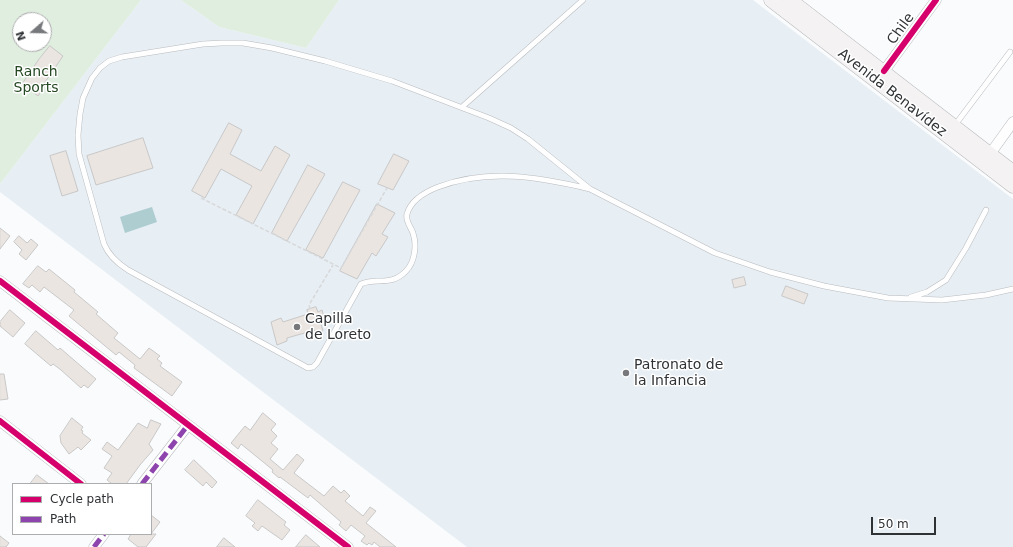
<!DOCTYPE html>
<html>
<head>
<meta charset="utf-8">
<style>
	body { margin:0 }
	#map { position:relative; width:1013px; height:547px; overflow:hidden; background:#f9fbfd; font-family:"DejaVu Sans",sans-serif }
	canvas { display:block }
	.legend { position:absolute; left:12px; top:483px; width:140px; height:52px; box-sizing:border-box; background:#fff; border:1px solid #acadae; margin:0; padding:5px 7px; list-style:none; font-size:12px; color:#2f3235 }
	.legend li { display:flex; align-items:center; gap:8px; height:20px }
	.legend b { width:20px; border:1px solid #acadae }
	.north { position:absolute; left:12px; top:12px; width:40px; height:40px; box-sizing:border-box; background:#fff; border:1px solid #acadae; border-radius:50%; rotate:250deg; font-size:11px; font-weight:700; line-height:16px; text-align:center; color:#2f3235 }
	.north::after { content:''; display:block; margin:auto; width:14px; height:18px; background:#76787b; clip-path:polygon(50% 0,100% 100%,50% 72%,0 100%) }
	.scale { position:absolute; left:871px; top:517px; width:65px; height:18px; box-sizing:border-box; border:2px solid #2f3235; border-top:0; padding-left:5px; font-size:12px; line-height:14px; white-space:nowrap; color:#2f3235; -webkit-text-stroke:3px #fff; paint-order:stroke }
</style>
</head>
<body>
<div id="map">
<canvas width="1013" height="547"></canvas>
<ul class="legend">
<li><b style="height:5px;background:#d6006c"></b>Cycle path</li>
<li><b style="height:5px;background:#8e44ad"></b>Path</li>
</ul>
<div class="north">N</div>
<div class="scale">50 m</div>
</div>
<script>
const ctx = document.querySelector('canvas').getContext('2d');
ctx.lineJoin = 'round';
function fillPath(path, color) {
  ctx.fillStyle = color;
  ctx.fill(path, 'evenodd');
}
function trace(path, color, width, dash) {
  ctx.strokeStyle = color;
  ctx.lineWidth = width;
  ctx.lineCap = dash ? 'butt' : 'round';
  ctx.setLineDash(dash || []);
  ctx.stroke(path);
}
function drawText(font, color, halo, rows, align = 'center') {
  ctx.font = font + ' "DejaVu Sans",sans-serif';
  ctx.lineWidth = 3;
  ctx.setLineDash([]);
  ctx.textBaseline = 'middle';
  ctx.strokeStyle = halo;
  ctx.fillStyle = color;
  for (const [text, x, y, turn = 0] of rows) {
    ctx.save();
    ctx.translate(x, y);
    ctx.rotate((+turn || 0) * Math.PI / 180);
    ctx.textAlign = isNaN(turn) ? turn : align;
    if (halo) ctx.strokeText(text, 0, 0);
    ctx.fillText(text, 0, 0);
    ctx.restore();
  }
}
const built = new Path2D(`
	M141,0H181L219,27L306,48L339,0H753L1013,199V547H467L0,192V184Z`);
const green = new Path2D(`
	M0,0H141L0,184ZM20,20H44V44H20Z
	M181,0H339L306,48L219,27Z`);
const water = new Path2D(`
	M152,207L157,222L125,233L120,217Z`);
const building = new Path2D(`
	M50,46L63,56L41,88L43,89L38,96L22,84L39,59Z
	M229,123L242,130L230,154L261,171L275,146L290,155L253,224L236,215L252,186L221,169L205,198L192,191Z
	M143,138L153,168L96,185L87,156Z
	M66,151L78,191L62,196L50,156Z
	M394,154L409,161L393,190L378,184Z
	M308,165L325,174L287,241L272,233Z
	M343,182L360,190L323,258L306,250Z
	M377,204L395,213L382,234L388,237L376,256L372,253L357,279L340,271Z
	M0,228L10,236L0,249Z
	M19,236L27,243L31,239L38,245L26,260L19,254L22,250L14,242Z
	M38,266L46,272L49,269L75,290L74,292L98,312L96,314L118,333L114,338L140,359L149,348L160,356L157,359L162,363L160,366L182,382L172,396L134,368L135,365L119,352L116,355L69,316L74,310L44,287L40,292L32,285L29,288L23,284Z
	M744,277L746,285L734,288L732,280Z
	M786,286L808,294L804,304L782,296Z
	M316,307L318,312L322,310L326,323L321,324L323,331L315,333V330L287,338V341L277,345L271,322L281,318L283,322L308,314L307,310Z
	M10,310L25,323L13,337L0,326V322Z
	M36,331L58,350L60,348L96,379L88,388L84,385L81,388L61,370L53,364L51,366L25,344Z
	M0,374H4L8,399L0,400Z
	M263,413L276,424L271,430L277,436L271,443L278,449L270,459L283,470L297,454L304,460L294,473L324,496L333,486L341,493L344,490L350,496L345,501L363,516L370,507L376,511L366,523L396,547H380L374,542L372,545L369,543L367,545L361,541L365,536L351,525L346,531L339,525L341,522L310,495L308,498L280,477L279,478L272,472L273,470L241,444L238,449L231,443L245,426L250,430Z
	M72,418L83,427L81,430L83,431L82,433L91,440L81,450L78,447L69,454L61,443L60,436Z
	M151,420L161,424L149,444L153,450L140,465L126,484H112L107,480L112,473L104,468L112,456L102,449L107,442L118,450L138,423L147,428Z
	M194,460L217,482L212,488L206,482L203,486L185,470Z
	M37,475L49,484H30Z
	M258,500L286,522L284,525L290,530L282,540L262,526L258,531L252,526L255,523L246,516Z
	M151,515L160,522L151,534H156L146,547H138L128,539L131,534H151Z
	M306,535L320,547H296Z
	M0,536L9,543L6,547H0Z
	M224,538L235,547H217Z`);
const path = new Path2D(`
	M201,198L341,268L387,188
	M310,309L309,305L333,265`);
const service = new Path2D(`
	M462,107L583,0
	M955,125L1010,52
	M590,189C539,177 489,168 438,187C425,192 411,200 407,214C405,221 411,227 413,233C417,245 415,262 406,271C391,287 376,277 361,284L317,363L313,367L308,368L128,270C117,263 109,256 104,244L79,154L78,135L80,114L83,98L92,78L100,68L109,61L122,57L203,44L222,43H243L272,48L325,61L392,81L489,118L511,128L528,139L590,189L715,253L770,272L824,286L888,298L942,300L986,295L1013,289
	M911,297L927,292L946,280L966,248L986,210`);
const minor = new Path2D(`
	M884,71L936,0
	M990,154L1013,122
	M0,281L348,547
	M0,421L81,484
	M142,484L188,425
	M94,547L104,534`);
const secondary = new Path2D(`
	M771,0L1013,186
	M790,0L1013,172`);
const quiet = new Path2D(`
	M142,484L188,425
	M94,547L104,534`);
const cycleway = new Path2D(`
	M884,71L936,0
	M0,281L348,547
	M0,421L81,484`);
const markers = [
	[297,327,4,"#76787b"],
	[626,373,4,"#76787b"]
];
const streetNames = [
	["Chile",901,29,-54],
	["Avenida Benavídez",892,93,38]
];
const parkNames = [
	["Ranch",36,72],
	["Sports",36,88]
];
const poiNames = [
	["Capilla",305,319],
	["de Loreto",305,335],
	["Patronato de",634,365],
	["la Infancia",634,381]
];
fillPath(built, '#e7eef4');
fillPath(green, '#e0eee0');
fillPath(water, '#adcdd1');
fillPath(building, '#eae5e1');
trace(building, '#c9c8c8', 1);
trace(service, '#b9bbbd', 6);
trace(minor, '#b9bbbd', 11);
trace(secondary, '#b9bbbd', 15);
trace(path, '#d7d8da', 1.5, [4, 2]);
trace(service, '#fefeff', 5);
trace(minor, '#fefeff', 10);
trace(secondary, '#f5f2f3', 14);
trace(quiet, '#8e44ad', 5, [10, 5]);
trace(cycleway, '#d6006c', 6);
for (const [x, y, r, color] of markers) {
  const dot = new Path2D();
  dot.arc(x, y, r, 0, 2 * Math.PI);
  ctx.fillStyle = color;
  ctx.fill(dot);
  trace(dot, '#fff', 1.5);
}
drawText('14px', '#2f3235', '#fff', streetNames);
drawText('14px', '#244821', '#fff', parkNames);
drawText('14px', '#2f3235', '#fff', poiNames, 'left');
</script>
</body>
</html>
